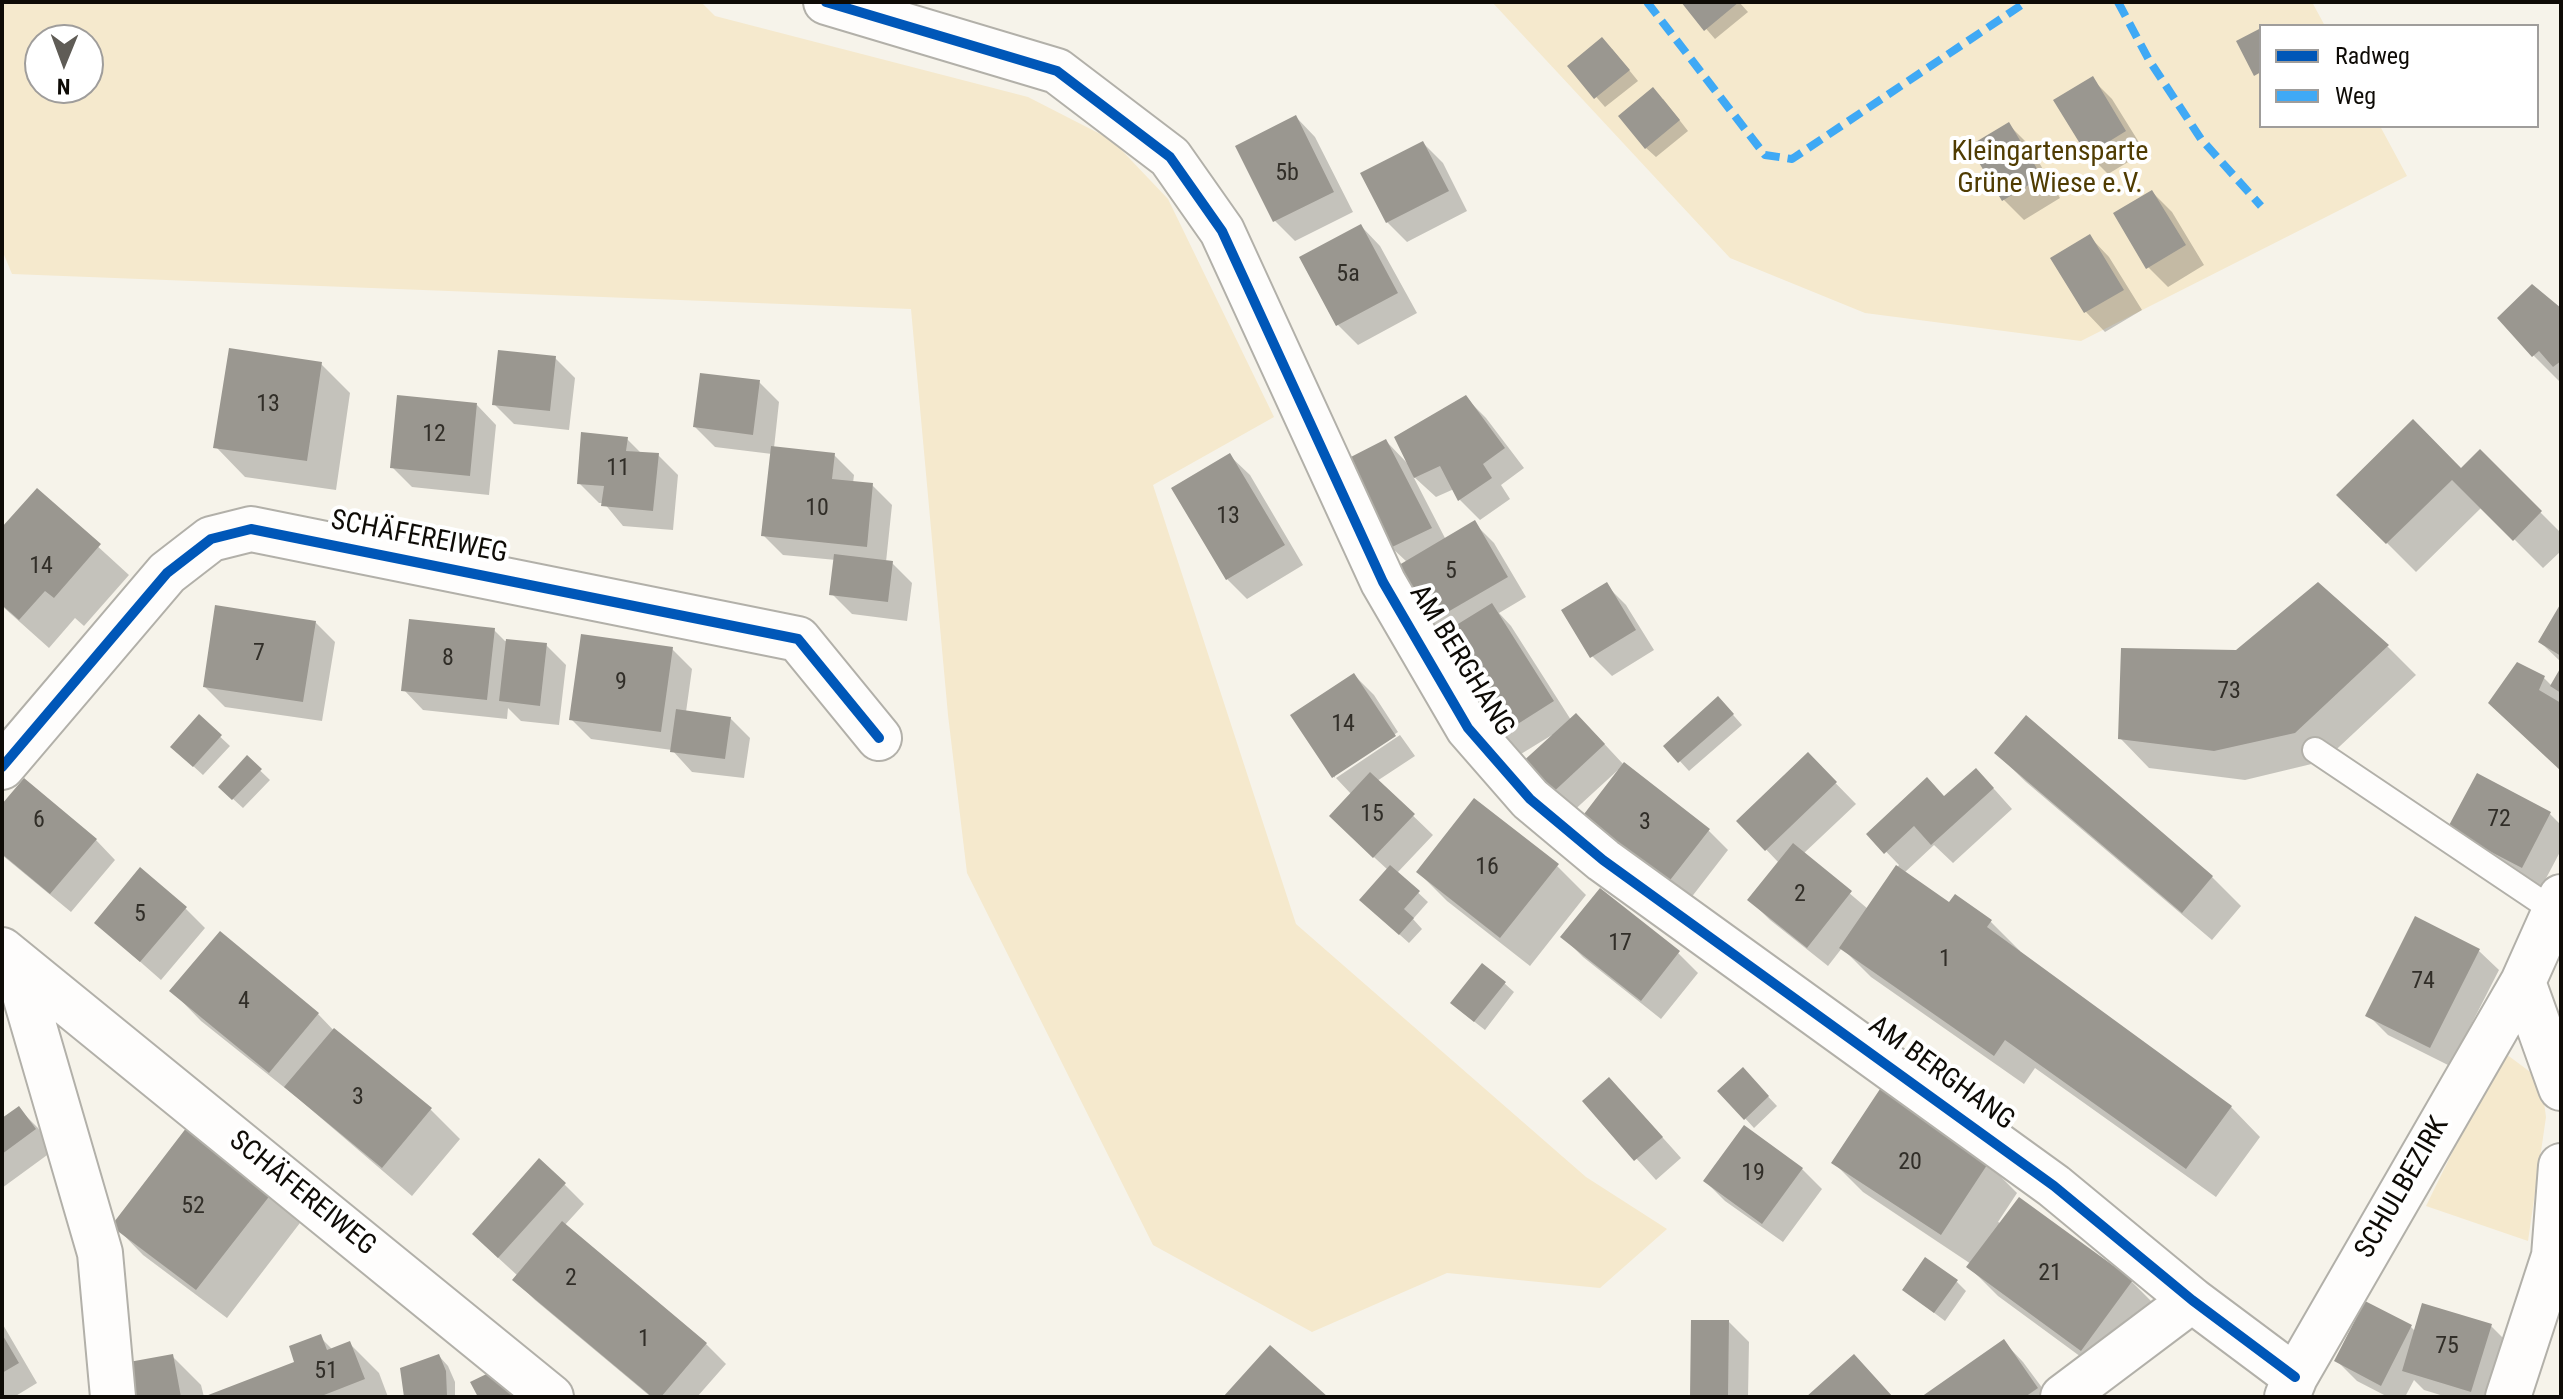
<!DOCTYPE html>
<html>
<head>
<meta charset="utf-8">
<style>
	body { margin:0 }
	#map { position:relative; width:2563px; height:1399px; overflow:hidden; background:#f6f3ea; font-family:"Roboto Condensed",sans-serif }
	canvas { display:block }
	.frame { position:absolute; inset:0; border:4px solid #0e0b06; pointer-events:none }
	.legend { position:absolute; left:2259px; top:24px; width:280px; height:104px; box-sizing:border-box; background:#fff; border:2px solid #9f9d9b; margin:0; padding:10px 14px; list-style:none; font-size:24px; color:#0e0b06 }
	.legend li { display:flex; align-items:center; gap:16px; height:40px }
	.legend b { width:40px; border:2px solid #9f9d9b }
	.north { position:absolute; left:24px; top:24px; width:80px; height:80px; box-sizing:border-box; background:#fff; border:2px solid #9f9d9b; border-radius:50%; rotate:181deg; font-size:22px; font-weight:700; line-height:32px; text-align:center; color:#0e0b06 }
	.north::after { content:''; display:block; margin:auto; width:28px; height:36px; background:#5f5c56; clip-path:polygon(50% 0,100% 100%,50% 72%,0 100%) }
</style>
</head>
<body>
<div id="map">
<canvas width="2563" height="1399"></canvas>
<div class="frame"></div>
<ul class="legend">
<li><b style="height:10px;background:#0057b8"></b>Radweg</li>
<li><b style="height:10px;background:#3fa9f5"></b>Weg</li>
</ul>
<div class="north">N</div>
</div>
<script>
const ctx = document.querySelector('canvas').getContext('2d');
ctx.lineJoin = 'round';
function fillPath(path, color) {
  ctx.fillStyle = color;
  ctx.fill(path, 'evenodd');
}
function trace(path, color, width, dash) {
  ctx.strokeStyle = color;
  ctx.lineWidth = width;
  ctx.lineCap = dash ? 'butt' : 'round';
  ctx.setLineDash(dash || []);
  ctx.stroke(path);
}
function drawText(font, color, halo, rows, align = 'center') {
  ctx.font = font + ' "Roboto Condensed",sans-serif';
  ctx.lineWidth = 8;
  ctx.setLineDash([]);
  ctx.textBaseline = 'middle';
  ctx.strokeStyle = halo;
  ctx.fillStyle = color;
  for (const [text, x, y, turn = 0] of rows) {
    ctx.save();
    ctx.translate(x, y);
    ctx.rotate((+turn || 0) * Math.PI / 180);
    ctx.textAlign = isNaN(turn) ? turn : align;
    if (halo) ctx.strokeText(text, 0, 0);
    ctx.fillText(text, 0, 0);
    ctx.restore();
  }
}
const green = new Path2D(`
	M2,2H701L715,16L1028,97L1112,140L1168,199L1274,417L1153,485L1296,924L1586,1177L1667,1229L1600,1288L1447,1273L1312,1332L1153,1245L967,873L948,715L911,309L12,274L2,250ZM40,40H88V88H40Z
	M1492,2H2312L2325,26H2261V126H2380L2407,176L2081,341L1865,313L1730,258Z
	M2502,1051L2541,1080L2546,1117L2528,1241L2426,1206Z`);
const shadow = new Path2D(`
	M1683,2H1739L1748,12L1715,39Z
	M1612,49L1638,81L1605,107L1570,67Z
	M2092,79L2112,99L2145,152L2108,174L2088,154Z
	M1663,99L1688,131L1656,157L1646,148Z
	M1296,117L1315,137L1353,212L1295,241L1275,221L1237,146Z
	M2009,125L2028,144L2060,198L2024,220L2004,200L1972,146Z
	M1423,143L1443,163L1467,211L1407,242L1387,222Z
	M2152,192L2172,212L2204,265L2168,287L2148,267Z
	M1361,226L1380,246L1417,313L1358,345L1338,325Z
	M2090,237L2109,257L2142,310L2105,332L2086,312L2053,259Z
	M2561,311V383L2533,355Z
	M555,358L575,378L569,430L514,424L494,404Z
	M321,364L350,393L336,490L245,477L216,447Z
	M759,382L779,402L774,448L834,455L854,475L853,483L872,485L892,505L886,562L892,563L912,583L907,621L852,614L832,594L836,560L783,555L763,535L772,454L715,447L695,427Z
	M1466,398L1486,418L1524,468L1501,485L1510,499L1480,520L1460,500L1454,489L1436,497L1413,476L1446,540L1474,523L1494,543L1526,597L1499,613L1511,626L1571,720L1596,735L1624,765L1709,831L1728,850L1687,903L1603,838L1620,771L1618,770L1569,815L1549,795L1552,735L1516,757L1442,636L1428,622L1407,562L1391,547L1386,441L1408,464Z
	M477,405L496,425L489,495L412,487L392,467Z
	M627,439L642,454L658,455L678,475L673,530L623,526L604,503H599L579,483Z
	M2480,452L2561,533V551L2543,568L2482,507L2416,572L2339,495L2461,470Z
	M1230,456L1250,475L1303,565L1247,599L1227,579Z
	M37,491L129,575L84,626L75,618L49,648L2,606V530Z
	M1606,585L1626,605L1654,650L1612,676L1592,656Z
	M2561,607V662L2540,642Z
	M315,622L335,642L322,721L225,707L205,687Z
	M494,630L505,641L546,645L566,665L559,725L521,721L508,708L507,719L423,710L404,690Z
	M2387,646L2416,675L2324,761L2245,780L2149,768L2120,738L2236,652Z
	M672,649L692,669L686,712L730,718L750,738L744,778L692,772L672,750L591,739L571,719Z
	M2561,671L2560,705L2561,770L2511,723L2543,677L2552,686Z
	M1354,675L1374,695L1398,732L1335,774V778L1293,716Z
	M1727,708L1742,725L1689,771L1666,746Z
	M199,717L230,746L203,775L182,756Z
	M1400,735L1415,756L1377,781L1433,835L1397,873L1428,902L1413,919L1422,929L1409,943L1371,909L1388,870L1351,836L1352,795L1336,778Z
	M1996,753L2212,877L2241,906L2212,940L2026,782Z
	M1808,755L1856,804L1803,854L1868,909L1899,865L1869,834L1945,798L1975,771L1995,790L2012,809L1953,863L1934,845L1904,873L1950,905L1990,921L2020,951L2018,953L2231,1107L2260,1137L2216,1197L2035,1068L2024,1084L1871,977L1842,948L1828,966L1770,920L1750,900L1779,863L1739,821Z
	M247,758L270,780L243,808L220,787Z
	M2,807L96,840L115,860L71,912L2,855Z
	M2550,814L2561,825V850L2542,886L2470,848Z
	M1557,866L1586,895L1530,966L1447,901L1418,872Z
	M185,908L205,928L161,980L96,923Z
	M1563,937L1678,953L1698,973L1661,1019L1583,957Z
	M2479,951L2499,970L2450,1066L2388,1035L2368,1015Z
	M1504,983L1514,992L1485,1030L1462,1012Z
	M172,991L318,1014L339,1036L431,1110L460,1139L412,1196L300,1100L201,1021Z
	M1743,1070L1777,1106L1754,1128L1720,1091Z
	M1629,1100L1681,1158L1656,1180L1584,1101Z
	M18,1108L38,1128L54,1150L2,1188V1120Z
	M190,1126L303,1219L227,1318L143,1255L114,1225Z
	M1834,1163L1988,1164L2017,1193L1998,1222L2132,1282L2161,1311L2111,1379L1998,1296L1969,1267L1971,1264L1863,1192Z
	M1802,1169L1822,1189L1783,1242L1725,1201L1705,1181Z
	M564,1184L584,1204L564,1226L706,1344L726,1364L697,1397H651L535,1300L515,1280L518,1276L494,1254Z
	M1957,1282L1966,1291L1945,1321L1904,1290Z
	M1729,1322L1749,1342L1748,1397H1692Z
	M2,1323L37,1383L14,1397H2Z
	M2491,1326L2511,1346L2495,1397H2447L2424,1390L2414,1380L2405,1397H2388L2357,1381L2337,1361L2411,1327L2416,1332Z
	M320,1337L333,1350L350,1344L379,1373L388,1397H208L297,1363Z
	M2004,1342L2023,1362L2049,1397H1925Z
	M172,1356L201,1385L204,1397H138Z
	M439,1356L448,1366L455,1382V1397H406L402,1370Z`);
const building = new Path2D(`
	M1681,2H1739L1704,31Z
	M2261,28V72L2254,76L2236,41Z
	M1602,37L1630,70L1594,99L1567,66Z
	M2093,76L2126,131L2087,155L2053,100Z
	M1653,87L1680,120L1645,149L1618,116Z
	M1296,115L1334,192L1273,222L1235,146Z
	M2009,122L2042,177L2002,201L1969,146Z
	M1423,141L1449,191L1386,223L1360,173Z
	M2152,190L2186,245L2146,269L2113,213Z
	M1361,224L1398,293L1336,326L1299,257Z
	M2090,234L2124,290L2084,313L2050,258Z
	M2532,284L2561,308V361L2553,367L2539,351L2532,357L2497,318Z
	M229,348L322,362L307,461L213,448Z
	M498,350L556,356L550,411L492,405Z
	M700,373L760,380L753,435L693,427Z
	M397,395L477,403L470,476L390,468Z
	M1466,395L1505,448L1483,464L1492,478L1458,501L1440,466L1414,478L1394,437Z
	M2413,419L2461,468L2480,449L2542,511L2513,541L2452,480L2386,544L2336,495Z
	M581,432L628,437L626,451L659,453L653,511L601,506L604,486L577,484Z
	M1386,439L1432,528L1390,548L1345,460Z
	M771,446L835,453L832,479L873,483L867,547L761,536Z
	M1230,453L1285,545L1226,580L1171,488Z
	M37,488L101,544L54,598L45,591L19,620L2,605V527Z
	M1475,520L1508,577L1427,624L1394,568Z
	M834,554L893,561L888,602L829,595Z
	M1607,582L1636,630L1590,658L1561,610Z
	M2318,582L2389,645L2295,733L2214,751L2118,739L2121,648L2236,650Z
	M1492,603L1554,701L1494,739L1432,640Z
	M2561,603V656L2538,642Z
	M215,605L316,621L303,702L203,687Z
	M409,619L495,628L487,700L401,691Z
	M581,634L673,647L661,732L569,720Z
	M506,639L547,643L540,706L499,701Z
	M2517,662L2545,676L2539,690L2561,703V771L2488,703Z
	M2561,667V693L2550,686Z
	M1354,673L1396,736L1332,778L1290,715Z
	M1718,696L1734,714L1678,763L1663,746Z
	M676,709L731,717L725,759L670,752Z
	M1576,713L1605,744L1548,797L1519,765Z
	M199,714L222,735L193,767L170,747Z
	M2026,715L2213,876L2182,913L1994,753Z
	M1808,752L1837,782L1765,851L1736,821Z
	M247,755L262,769L232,800L218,787Z
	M1624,762L1710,829L1667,884L1581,818Z
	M1976,768L1994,788L1931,845L1914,826L1884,854L1866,834L1927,777L1944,796Z
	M1370,772L1415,814L1373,858L1329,816Z
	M2477,773L2551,812L2522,868L2447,829Z
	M24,778L97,839L50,894L2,854V804Z
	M1474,798L1559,864L1500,938L1416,872Z
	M1793,843L1852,891L1807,948L1747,900Z
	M1390,865L1420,891L1404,909L1414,918L1399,935L1359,900Z
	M1896,865L1949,902L1955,894L1992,920L1987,927L2232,1106L2186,1169L2005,1040L1994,1056L1839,948Z
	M140,867L187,907L140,962L94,923Z
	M1600,888L1680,951L1641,1001L1560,937Z
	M2415,916L2480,949L2430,1048L2365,1016Z
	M220,931L319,1013L269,1073L169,991Z
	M1482,963L1506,982L1474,1022L1450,1003Z
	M334,1028L432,1108L382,1168L284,1087Z
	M1743,1067L1769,1096L1744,1120L1717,1091Z
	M1609,1077L1663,1137L1634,1161L1582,1101Z
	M1880,1089L1989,1162L1941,1235L1831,1163Z
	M19,1106L36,1129L2,1154V1118Z
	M190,1123L275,1189L196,1290L111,1226Z
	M1744,1125L1803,1168L1762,1224L1703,1181Z
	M539,1158L566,1183L498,1258L472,1234Z
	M2019,1197L2133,1280L2081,1351L1966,1267Z
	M562,1221L707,1343L661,1397H652L512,1280Z
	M1925,1257L1958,1280L1934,1313L1902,1290Z
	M2365,1301L2412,1325L2381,1386L2334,1361Z
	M2422,1303L2492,1324L2471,1392L2402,1371Z
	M1691,1320H1729L1728,1397H1690Z
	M2,1334L19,1363L2,1373Z
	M321,1334L327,1350L350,1341L365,1379L319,1397H203L294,1362L289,1346Z
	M2004,1339L2038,1388L2025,1397H1921Z
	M1270,1345L1328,1397H1223Z
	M173,1354L181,1397H136L129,1362Z
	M439,1354L446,1371L447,1396L404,1397L400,1368Z
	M1854,1354L1893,1397H1806Z
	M503,1366L546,1397H478L470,1382Z`);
const lane = new Path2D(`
	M2315,750L2553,910`);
const street = new Path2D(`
	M826,2L1057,71L1170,157L1222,231L1383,582L1468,728L1530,799L1603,860L2054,1186L2192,1300L2295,1377
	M2,767L167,573L211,539L251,529L798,639L879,738
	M2,950L551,1397
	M15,961L100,1253L113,1397
	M2523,982L2561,1088
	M2063,1397L2192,1300
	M2287,1397L2295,1377L2523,982L2561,897
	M2508,1397L2554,1256L2561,1166`);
const quiet = new Path2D(`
	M1647,2L1765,155L1792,159L2026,2
	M2118,2L2149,60L2201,139L2261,206`);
const cycleway = new Path2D(`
	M826,2L1057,71L1170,157L1222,231L1383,582L1468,728L1530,799L1603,860L2054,1186L2192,1300L2295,1377
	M2,767L167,573L211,539L251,529L798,639L879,738`);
const numberNames = [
	["5b",1287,174],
	["5a",1348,275],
	["13",268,405],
	["12",434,435],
	["11",618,469],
	["10",817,509],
	["13",1228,517],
	["14",41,567],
	["5",1451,572],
	["7",259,654],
	["8",448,659],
	["9",621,683],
	["73",2229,692],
	["14",1343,725],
	["15",1372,815],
	["72",2499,820],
	["6",39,821],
	["3",1645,823],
	["16",1487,868],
	["2",1800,895],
	["5",140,915],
	["17",1620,944],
	["1",1945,960],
	["74",2423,982],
	["4",244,1002],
	["3",358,1098],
	["20",1910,1163],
	["19",1753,1174],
	["52",193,1207],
	["21",2050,1274],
	["2",571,1279],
	["1",644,1340],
	["75",2447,1347],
	["51",326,1372]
];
const parkNames = [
	["Kleingartensparte",2050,153],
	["Grüne Wiese e.V.",2050,185]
];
const streetNames = [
	["SCHÄFEREIWEG",419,538,11],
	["AM BERGHANG",1461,661,58],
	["AM BERGHANG",1941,1074,36],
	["SCHULBEZIRK",2403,1188,-60],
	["SCHÄFEREIWEG",302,1194,39]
];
fillPath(green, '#f5e9cd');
fillPath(shadow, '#0003');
fillPath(building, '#9a9790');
trace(lane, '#b2b0a9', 28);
trace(street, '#b2b0a9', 48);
trace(lane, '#fefdfc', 24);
trace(street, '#fefdfc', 44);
trace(quiet, '#3fa9f5', 8, [16, 8]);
trace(cycleway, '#0057b8', 10);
drawText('24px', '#312e28', null, numberNames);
drawText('28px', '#503c02', '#fff', parkNames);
drawText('28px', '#0e0b06', '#fff', streetNames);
</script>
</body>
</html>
